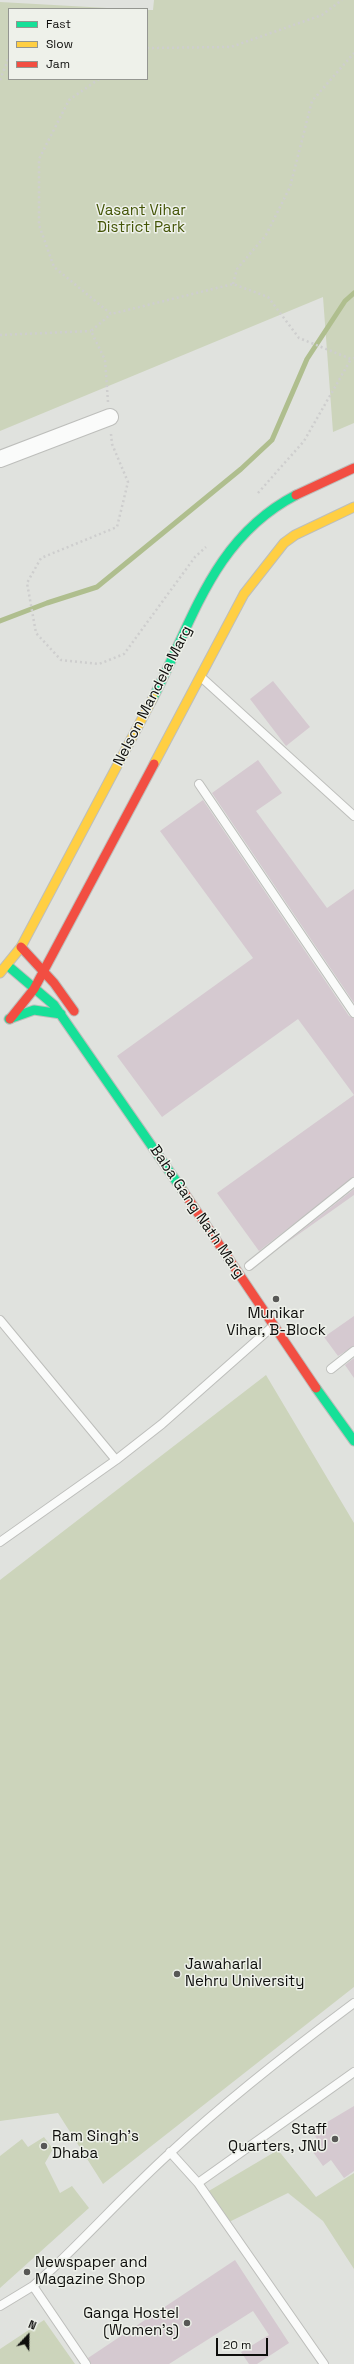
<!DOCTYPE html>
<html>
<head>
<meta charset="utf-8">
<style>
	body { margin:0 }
	#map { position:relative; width:354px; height:2364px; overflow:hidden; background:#e0e2de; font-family:"Space Grotesk",sans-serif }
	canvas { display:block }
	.legend { position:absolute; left:8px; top:8px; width:140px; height:72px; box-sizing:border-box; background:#eef1ea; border:1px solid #949691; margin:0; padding:5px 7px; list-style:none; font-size:12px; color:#0e0e0c }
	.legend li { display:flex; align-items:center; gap:8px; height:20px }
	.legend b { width:20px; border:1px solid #949691 }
	.north { position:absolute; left:8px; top:2316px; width:40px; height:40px; -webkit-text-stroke:3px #eef1ea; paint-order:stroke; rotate:22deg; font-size:11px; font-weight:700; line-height:16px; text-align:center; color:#0e0e0c }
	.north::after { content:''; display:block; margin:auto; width:14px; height:18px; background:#0e0e0c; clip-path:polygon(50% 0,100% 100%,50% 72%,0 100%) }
	.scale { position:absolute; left:216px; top:2338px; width:52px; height:18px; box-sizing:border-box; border:2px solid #0e0e0c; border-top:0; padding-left:5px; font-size:12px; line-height:14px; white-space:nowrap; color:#0e0e0c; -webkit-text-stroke:3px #eef1ea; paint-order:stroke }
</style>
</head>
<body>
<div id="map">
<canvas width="354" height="2364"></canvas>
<ul class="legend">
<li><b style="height:5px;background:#16e098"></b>Fast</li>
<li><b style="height:5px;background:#ffcf43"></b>Slow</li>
<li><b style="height:5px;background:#f24e42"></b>Jam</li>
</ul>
<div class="north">N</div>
<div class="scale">20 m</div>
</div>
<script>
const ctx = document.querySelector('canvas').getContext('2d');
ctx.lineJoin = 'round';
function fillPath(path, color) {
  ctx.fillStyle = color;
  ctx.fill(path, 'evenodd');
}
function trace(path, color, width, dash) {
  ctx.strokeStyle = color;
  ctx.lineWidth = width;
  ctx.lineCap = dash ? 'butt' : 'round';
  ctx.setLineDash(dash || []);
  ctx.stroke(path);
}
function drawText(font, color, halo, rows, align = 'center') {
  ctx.font = font + ' "Space Grotesk",sans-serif';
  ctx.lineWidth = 3;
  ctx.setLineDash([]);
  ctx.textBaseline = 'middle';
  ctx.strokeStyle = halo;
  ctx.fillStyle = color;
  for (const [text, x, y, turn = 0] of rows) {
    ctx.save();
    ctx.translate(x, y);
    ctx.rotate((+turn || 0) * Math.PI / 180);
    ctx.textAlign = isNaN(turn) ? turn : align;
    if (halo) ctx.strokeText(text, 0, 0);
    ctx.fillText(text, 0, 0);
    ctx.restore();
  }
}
const green = new Path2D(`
	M154,0H354V423L333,432L323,297L0,431V2L125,9H9V79H147V10H153Z
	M266,1375L354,1523V1987L103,2184L58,2113L0,2121V1580Z
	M44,2137L53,2149L45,2163L60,2193L72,2186L89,2208L0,2288V2156L22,2139L28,2147Z
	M278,2150L316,2197L354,2173V2269L323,2221L288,2193L225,2224L202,2195Z
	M44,2320L75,2364H0V2349Z`);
const stream = new Path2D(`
	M0,621L47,603L97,587L241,469L272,440L307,359L345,301L354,293`);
const building = new Path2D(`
	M273,681L310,727L286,746L250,699Z
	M258,760L282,793L256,811L327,908L354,889V1003L212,793Z
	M203,800L349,1016L354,1018V1177L259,1251L217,1193L354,1095L298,1019L162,1117L117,1056L253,958L160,831Z
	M354,1189V1195L282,1246Z
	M354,1316V1346L338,1356L324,1337Z
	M354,1358V1378L345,1365Z
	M354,2106V2171L344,2178L331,2160L323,2166L313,2152L322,2147L312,2131Z
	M235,2260L289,2343L257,2364H249L241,2352L269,2335L253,2311L169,2364H91L88,2358Z`);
const path = new Path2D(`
	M147,48L231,47L322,15L342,0
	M99,79L69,100L39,159V225L54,267L111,314L233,284L268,297L299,338L351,359L354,358
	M0,80L9,57
	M233,284L237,269L266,235L290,187L312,101L354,53
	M0,335L91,331
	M108,402L105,360L91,331L111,314
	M111,434L112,444L128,482L117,527L41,558L27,583L36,633L61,660L99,664L124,654L195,557L206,547
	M258,493L304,441L351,359`);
const lane = new Path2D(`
	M201,677L354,816
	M199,784L354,1013
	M249,1266L354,1182
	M0,1320L116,1460
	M331,1369L354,1351
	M0,1542L116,1460L162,1424L273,1326
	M170,2152L198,2183L324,2364
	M198,2183L354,2072
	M33,2286L86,2364
	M0,2306L33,2286L52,2269C92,2231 130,2189 171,2152C229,2098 291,2050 354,2003`);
const street = new Path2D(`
	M0,459L110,417`);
const fast = new Path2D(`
	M153,698C193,621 213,538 296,495
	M7,965L54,1005L183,1191
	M9,1019L34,1010L61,1014
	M316,1388L354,1441`);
const slow = new Path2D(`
	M154,764L244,594L284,543L295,535L354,507
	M0,973L21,947L153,698`);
const jam = new Path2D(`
	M296,495L354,468
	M21,947L54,983L74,1011
	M10,1019L34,989L154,764
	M183,1191L316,1388`);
const markers = [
	[276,1299,4,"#585856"],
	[177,1974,4,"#585856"],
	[335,2139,4,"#585856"],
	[44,2146,4,"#585856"],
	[27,2272,4,"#585856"],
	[187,2323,4,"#585856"]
];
const parkNames = [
	["Vasant Vihar",141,211],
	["District Park",141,228]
];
const streetNames = [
	["Nelson Mandela Marg",153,696,-63],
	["Baba Gang Nath Marg",197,1212,56]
];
const poiNames = [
	["Munikar",276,1314,"center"],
	["Vihar, B-Block",276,1331,"center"],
	["Jawaharlal",185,1965],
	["Nehru University",185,1982],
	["Staff",327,2130,"right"],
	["Quarters, JNU",327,2147,"right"],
	["Ram Singh's",52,2137],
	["Dhaba",52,2154],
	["Newspaper and",35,2263],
	["Magazine Shop",35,2280],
	["Ganga Hostel",179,2314,"right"],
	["(Women's)",179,2331,"right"]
];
fillPath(green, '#ccd4bb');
trace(stream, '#afbe8e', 5);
fillPath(building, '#d5c9d0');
trace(lane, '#bdbebb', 10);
trace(street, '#bdbebb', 18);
trace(fast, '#bdbebb', 11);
trace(slow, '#bdbebb', 11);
trace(jam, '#bdbebb', 11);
trace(path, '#cecece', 2.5, [2, 3]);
trace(lane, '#fafbfa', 8);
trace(street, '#fafbfa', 16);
trace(fast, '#16e098', 9);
trace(slow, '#ffcf43', 9);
trace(jam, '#f24e42', 9);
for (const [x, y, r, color] of markers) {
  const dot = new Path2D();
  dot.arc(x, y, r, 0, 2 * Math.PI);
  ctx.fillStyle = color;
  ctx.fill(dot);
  trace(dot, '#eef1ea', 1.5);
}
drawText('15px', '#445507', '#eef1ea', parkNames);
drawText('15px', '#0e0e0c', '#eef1ea', streetNames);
drawText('15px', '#0e0e0c', '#eef1ea', poiNames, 'left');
</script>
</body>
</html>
